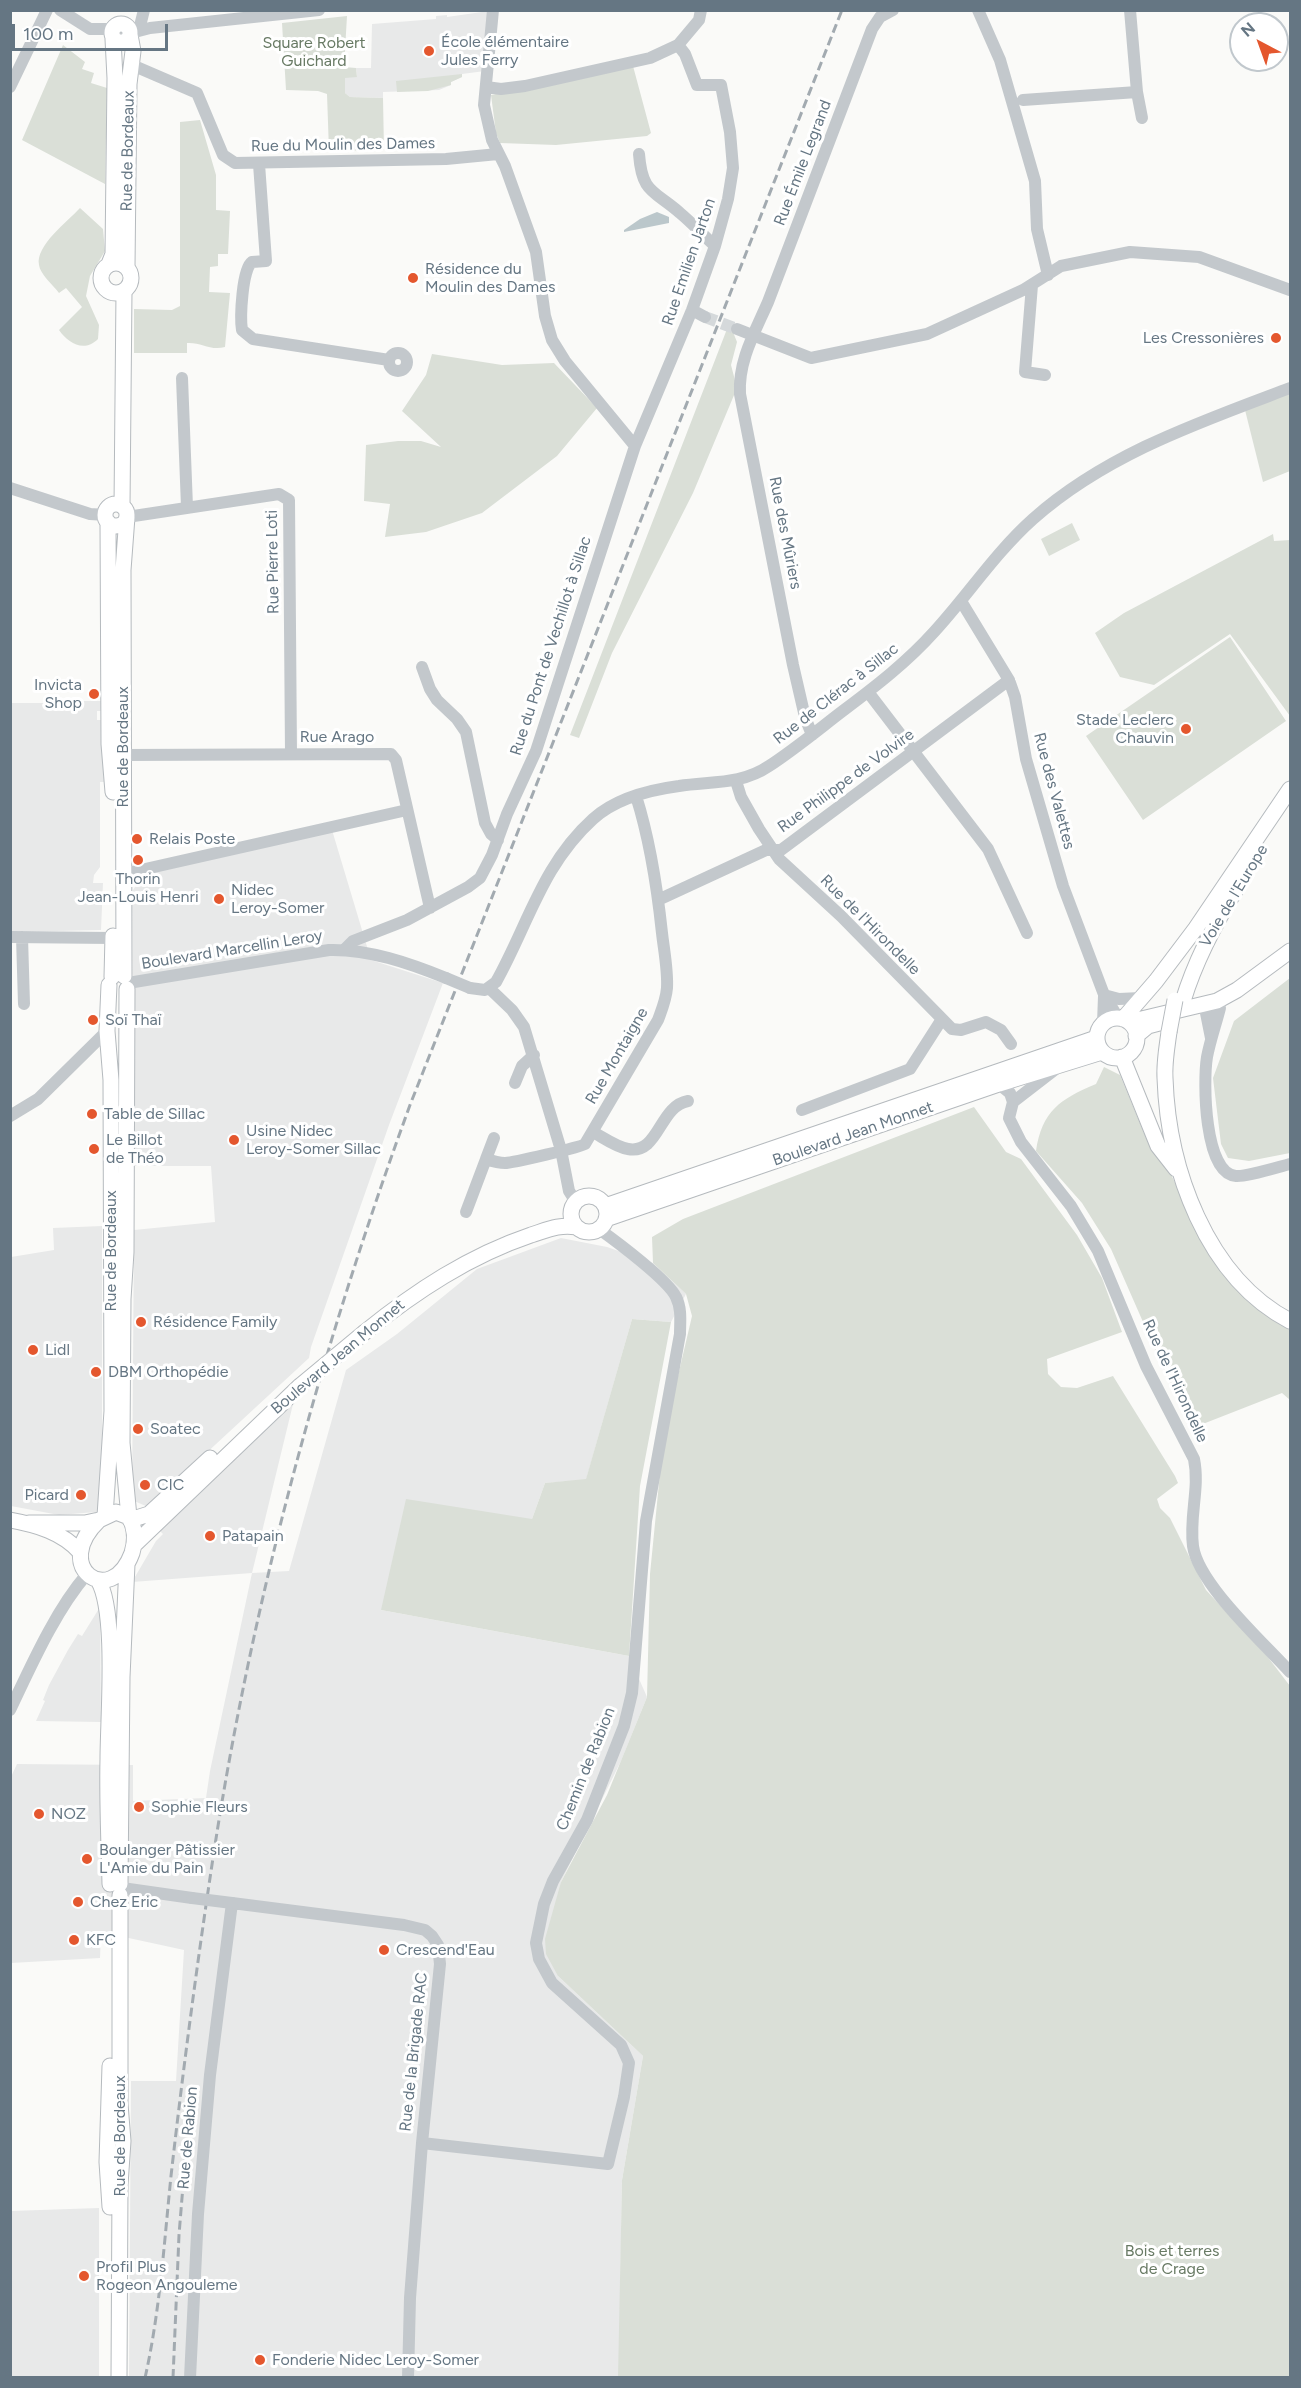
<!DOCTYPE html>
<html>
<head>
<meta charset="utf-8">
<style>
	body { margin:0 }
	#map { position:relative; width:1301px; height:2388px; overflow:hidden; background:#fafaf8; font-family:Figtree,sans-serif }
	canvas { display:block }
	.frame { position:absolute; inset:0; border:12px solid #657683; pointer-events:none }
	.north { position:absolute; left:1229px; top:12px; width:60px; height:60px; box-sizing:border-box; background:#fff; border:2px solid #c1c8cd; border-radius:50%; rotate:319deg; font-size:16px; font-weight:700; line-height:24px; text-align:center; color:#657683 }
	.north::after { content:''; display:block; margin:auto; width:21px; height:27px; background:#e4572e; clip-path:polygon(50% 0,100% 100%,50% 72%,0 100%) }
	.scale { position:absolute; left:12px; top:24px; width:156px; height:27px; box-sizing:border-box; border:3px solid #657683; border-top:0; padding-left:8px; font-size:18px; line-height:21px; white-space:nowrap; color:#657683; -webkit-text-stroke:4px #fff; paint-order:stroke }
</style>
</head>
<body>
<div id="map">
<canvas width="1301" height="2388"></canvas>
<div class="frame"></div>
<div class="north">N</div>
<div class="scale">100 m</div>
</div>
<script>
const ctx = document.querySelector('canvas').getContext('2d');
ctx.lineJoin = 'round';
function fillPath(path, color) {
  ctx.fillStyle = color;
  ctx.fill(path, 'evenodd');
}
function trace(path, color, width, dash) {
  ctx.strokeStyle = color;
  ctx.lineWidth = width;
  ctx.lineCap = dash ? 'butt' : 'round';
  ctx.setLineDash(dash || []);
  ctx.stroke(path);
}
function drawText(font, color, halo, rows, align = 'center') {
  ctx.font = font + ' Figtree,sans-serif';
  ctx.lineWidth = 6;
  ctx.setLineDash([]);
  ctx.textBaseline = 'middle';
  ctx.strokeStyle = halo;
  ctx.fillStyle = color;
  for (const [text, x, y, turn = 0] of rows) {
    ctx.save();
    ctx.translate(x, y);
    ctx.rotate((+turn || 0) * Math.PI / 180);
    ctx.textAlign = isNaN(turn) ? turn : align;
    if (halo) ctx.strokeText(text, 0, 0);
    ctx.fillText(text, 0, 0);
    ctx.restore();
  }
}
const built = new Path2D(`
	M489,11L485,71L462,74V77L451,82V85L439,90L383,92V98L350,97L345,93V77H357L356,68H371L372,24L436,19V16L447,15V17Z
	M66,701H101V711H97V720H101L104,782H100V867L94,875L93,883H103L101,930L11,932L10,703H61Z
	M332,830L371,960L443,983L389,1125L311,1347L309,1358L148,1507L132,1500L134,1230L215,1222L211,1166H134L132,892L142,875Z
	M102,1226V1503L96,1512L59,1515L11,1506V1257L54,1250L53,1228Z
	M561,1238L607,1247L653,1263L686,1294L671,1322L632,1319L586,1480L545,1483L532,1519L381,1610L629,1656L647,1697L621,1761L561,1882L558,1976L643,2056L622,2180L620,2309L624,2377H129L131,2081H176L184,1950L101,1932L100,1958L11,1963L10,1779L17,1764L133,1765V1801L206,1798L210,1771L252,1573L132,1582L156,1541L163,1534L160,1531L294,1400L252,1573L289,1571L346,1370L397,1334L477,1269Z
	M100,1607L101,1722L36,1721L45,1701L43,1700L49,1685L68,1650L78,1634L82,1636Z
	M99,2208V2377H11V2211Z`);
const green = new Path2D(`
	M347,16L344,67L356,68L357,77L345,78V93L350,97L383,98L384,150L329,151L327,94L318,91L286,90L282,23Z
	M63,45L85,62L82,69L94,73L91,83L107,88L105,184L22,140Z
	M633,66L651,133L647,136L556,145L500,143L496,133L491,95Z
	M462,74V77L451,82V85L428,91L397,92L396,81Z
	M200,120L216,175V210L230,211L228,254H218V266L210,267L209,292L230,293L225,347C210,351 201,342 187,343V353H134V309L172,310L180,306V122Z
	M80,208L103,229L105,251L90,276L86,296L99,325L98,339C84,353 68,343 59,330L82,307L66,288L59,293C53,285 40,274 39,265C35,246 68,221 80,208Z
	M727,329L733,332L737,342L731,365L737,388L693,493L612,653L579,738L570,735Z
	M432,354L502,365L554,363L597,408L557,456L482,513L426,532L385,537L390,504L364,501L366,445L398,441H421L441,447L402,411L426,375Z
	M1290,393V471L1263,482L1245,410Z
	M1072,523L1080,540L1049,556L1041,539Z
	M1273,534L1274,541L1290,540V716L1230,634L1154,685L1120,677L1095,633L1124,613Z
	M1230,637L1286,721L1143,820L1086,736Z
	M1290,978V1153L1249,1161L1228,1158L1221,1144L1213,1078L1234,1021Z
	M1104,1067L1120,1075L1144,1133L1168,1168L1210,1257L1241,1292L1290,1326V1400L1282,1393L1190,1429L1111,1249L1082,1203L1036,1151C1042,1111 1060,1099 1096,1084Z
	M974,1107L1006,1152L1021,1159L1077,1235L1102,1278L1122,1332L1047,1359L1048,1374L1061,1387L1077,1388L1113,1376L1175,1476L1178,1483L1157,1499L1160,1508L1170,1518L1206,1590L1267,1656L1290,1686V2377H618L622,2180L643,2056L558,1976L546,1954L545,1939L561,1882L607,1795L647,1697L650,1574L660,1473L674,1393L692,1316L686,1294L653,1263L652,1237L683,1219Z
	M632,1319L671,1322L640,1486L629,1656L381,1610L406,1499L532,1519L545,1483L586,1479Z`);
const water = new Path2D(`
	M657,212L669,217V223L624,232V230L640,219Z`);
const minorTunnel = new Path2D(`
	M705,317L737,329`);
const minor = new Path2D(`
	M60,10L90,29H113
	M493,10L484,105L492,140L505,166L536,252L545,316L552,340L565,361L635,446
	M978,10L1000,60L1035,181L1037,229L1048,275
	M139,30L144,10
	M131,33L150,28L319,10
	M132,65L197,93L223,155L235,163L446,159L498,154
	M10,87L47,10
	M486,87L501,89L525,86L650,58L678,45L699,20L701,10
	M1137,92L1142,118
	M1023,100L1137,92L1130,10
	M639,154C642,194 654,190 680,213C692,223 703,235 715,246
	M259,164L266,261L252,262C242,269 240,318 242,330L253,339L389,360
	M1032,285L1025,372L1045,375
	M692,310L705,317
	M737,329L811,358L927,334L1023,290L1061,266L1130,252L1199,257L1290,290
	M389 362a9 9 0 1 1 18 0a9 9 0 1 1-18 0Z
	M182,378L187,507
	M10,488L90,514L106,515
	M127,517L279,494L289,500L291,754
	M961,601L1009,680L1015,697L1026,759L1063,886L1103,992L1118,1018
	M422,667L430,689L437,700L457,719L466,732L485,823L491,834L498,840
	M868,692L988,849L1027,933
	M812,735L805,717L793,665L740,394C738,361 755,332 768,302L872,29L880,17L893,10
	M123,755L391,754L396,760L430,908
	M736,781L741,797L759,829L779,859L841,916L952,1029L961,1030L986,1022L1001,1030L1011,1044
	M123,874L407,810
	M658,900L766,850H781L1009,680
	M10,937L113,938
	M22,937L24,1004
	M344,950L353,941L407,920L468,887L480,878L492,855L507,814L536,751L635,446L692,310L715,246L728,199L733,168L730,132L721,85H697L685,54L678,45
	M128,983L329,950C369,949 409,963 446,978
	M470,988L485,990L496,982C528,925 542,865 593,819C616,798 649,790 679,786C711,781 741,785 769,766C795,749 819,729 844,710C876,686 907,662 934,632C968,595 995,553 1033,519C1106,454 1200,422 1290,388
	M489,988L512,1010L524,1027L561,1150L569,1191L576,1202
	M1104,995L1119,999L1141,998
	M1217,1001L1220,1008C1216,1024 1210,1041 1207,1057C1203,1081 1204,1174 1236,1176C1247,1177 1278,1167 1290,1164
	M1210,1003L1206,1013L1211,1038
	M1103,1023L1104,996
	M515,1083L522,1066L534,1055
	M999,1084L1010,1093L1013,1102L1009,1118L1021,1142L1071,1206L1098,1251L1146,1366L1194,1459C1200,1488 1189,1516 1193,1546C1198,1584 1264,1643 1290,1672
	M1013,1102L1057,1068
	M802,1110L910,1069L942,1019
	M10,1116L38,1099L107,1031
	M593,1132C604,1138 616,1147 628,1149C659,1155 659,1106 688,1101
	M486,1159L494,1138
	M466,1212L486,1159C492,1161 498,1163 505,1163C512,1163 581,1147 585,1144L658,1020C662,1009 666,1000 667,988C668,970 664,951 662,933C657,886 650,840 636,796
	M10,1710C31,1666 55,1611 87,1574
	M122,1888L192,1898
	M422,2143L608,2164L624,2097L629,2063L621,2045L552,1983L539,1959L536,1943L544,1904L553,1881L587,1820L624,1726L632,1693L646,1521L680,1334C680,1322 682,1309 676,1297C668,1280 617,1242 599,1229
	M190,2378L198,2214L210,2075L232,1903L404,1925L425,1930L432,1936L438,1945L440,1964L422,2143L410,2298L408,2378`);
const major = new Path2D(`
	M112 33a9 9 0 1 1 18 0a9 9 0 1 1-18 0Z
	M101 278a15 15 0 1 1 30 0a15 15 0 1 1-30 0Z
	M109,264L113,254L115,78L113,39
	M127,267L129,84L133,51L130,35
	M105 515a11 11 0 1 1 22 0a11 11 0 1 1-22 0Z
	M122,506L124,291
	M108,522L109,744L113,792
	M124,976L123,570L127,517
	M112,977L113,936
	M127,989L126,1252L123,1299L122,1443L129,1517
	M1183,1001C1196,958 1216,921 1240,883
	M1097 1038a20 20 0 1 1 40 0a20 20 0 1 1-40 0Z
	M1123,1019L1156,981L1196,928L1290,789
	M1129,1022L1217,1001L1237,990L1290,951
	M1169,1032C1167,1047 1164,1063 1165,1078C1168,1168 1206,1277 1290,1321
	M1136,1036L1148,1026L1163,1022
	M1122,1057L1158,1146L1176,1169
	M571 1214a18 18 0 1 1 36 0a18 18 0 1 1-36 0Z
	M605,1206L1096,1038
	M606,1219L999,1084L1102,1052
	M365,1332C416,1291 469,1256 531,1235C547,1230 560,1224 576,1227
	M105,1516L112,1411L111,1080L107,1031L109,985
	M10,1520C37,1525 62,1532 80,1552
	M130,1520L149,1514L210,1458
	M29,1523H85L99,1520L116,1512L129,1517C136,1529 136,1540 132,1553C111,1610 50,1567 99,1520
	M134,1545L300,1386
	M98,1580C117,1611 108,1718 108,1759C107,1800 109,1842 110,1884
	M120,1884L122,1677L127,1564
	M110,2207L107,2162L110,2066
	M119,2378L120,2185L123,2141L120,2104V1895`);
const rail = new Path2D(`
	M145,2378C160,2311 164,2244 171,2176C183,2070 197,1964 213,1858C252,1601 321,1349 410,1105L842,10
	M173,2378L179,2235L190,2099`);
const minorBridge = new Path2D(`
	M446,978L470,988
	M192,1898L232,1903`);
const majorBridge = new Path2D(`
	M1169,1032L1175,1000
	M300,1386L365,1332`);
const markers = [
	[429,51,6,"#e4572e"],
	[413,278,6,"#e4572e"],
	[1276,338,6,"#e4572e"],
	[94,694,6,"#e4572e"],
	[1186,729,6,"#e4572e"],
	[137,839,6,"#e4572e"],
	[138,860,6,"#e4572e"],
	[219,899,6,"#e4572e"],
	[93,1020,6,"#e4572e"],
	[92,1114,6,"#e4572e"],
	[234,1140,6,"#e4572e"],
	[94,1149,6,"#e4572e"],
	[141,1322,6,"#e4572e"],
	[33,1350,6,"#e4572e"],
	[96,1372,6,"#e4572e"],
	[138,1429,6,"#e4572e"],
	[145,1485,6,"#e4572e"],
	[81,1495,6,"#e4572e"],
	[210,1536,6,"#e4572e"],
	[139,1807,6,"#e4572e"],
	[39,1814,6,"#e4572e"],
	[87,1859,6,"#e4572e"],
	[78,1902,6,"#e4572e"],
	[74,1940,6,"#e4572e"],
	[384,1950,6,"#e4572e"],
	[84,2276,6,"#e4572e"],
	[260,2360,6,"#e4572e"]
];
const poiNames = [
	["École élémentaire",441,42],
	["Jules Ferry",441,60],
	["Résidence du",425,269],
	["Moulin des Dames",425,287],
	["Les Cressonières",1264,338,"right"],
	["Invicta",82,685,"right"],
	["Shop",82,703,"right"],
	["Stade Leclerc",1174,720,"right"],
	["Chauvin",1174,738,"right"],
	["Relais Poste",149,839],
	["Thorin",138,879,"center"],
	["Jean-Louis Henri",138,897,"center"],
	["Nidec",231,890],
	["Leroy-Somer",231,908],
	["Soï Thaï",105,1020],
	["Table de Sillac",104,1114],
	["Usine Nidec",246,1131],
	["Leroy-Somer Sillac",246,1149],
	["Le Billot",106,1140],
	["de Théo",106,1158],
	["Résidence Family",153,1322],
	["Lidl",45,1350],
	["DBM Orthopédie",108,1372],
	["Soatec",150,1429],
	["CIC",157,1485],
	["Picard",69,1495,"right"],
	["Patapain",222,1536],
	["Sophie Fleurs",151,1807],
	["NOZ",51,1814],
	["Boulanger Pâtissier",99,1850],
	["L'Amie du Pain",99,1868],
	["Chez Eric",90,1902],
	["KFC",86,1940],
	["Crescend'Eau",396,1950],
	["Profil Plus",96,2267],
	["Rogeon Angouleme",96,2285],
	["Fonderie Nidec Leroy-Somer",272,2360]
];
const parkNames = [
	["Square Robert",314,43],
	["Guichard",314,61],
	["Bois et terres",1172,2251],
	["de Crage",1172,2269]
];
const streetNames = [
	["Rue du Moulin des Dames",343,145,-1],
	["Rue de Bordeaux",128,151,-89],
	["Rue Émile Legrand",803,163,-69],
	["Rue Emilien Jarton",689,262,-71],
	["Rue des Mûriers",785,533,79],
	["Rue Pierre Loti",273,562,-91],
	["Rue du Pont de Vechillot à Sillac",551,646,-72],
	["Rue de Clérac à Sillac",836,694,-38],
	["Rue Arago",337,737],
	["Rue de Bordeaux",123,747,-90],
	["Rue Philippe de Volvire",846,781,-36],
	["Rue des Valettes",1054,791,75],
	["Voie de l'Europe",1234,896,-59],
	["Rue de l'Hirondelle",870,925,45],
	["Boulevard Marcellin Leroy",232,950,-9],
	["Rue Montaigne",617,1056,-60],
	["Boulevard Jean Monnet",853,1134,-19],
	["Rue de Bordeaux",111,1251,-90],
	["Boulevard Jean Monnet",338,1357,-40],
	["Rue de l'Hirondelle",1175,1381,65],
	["Chemin de Rabion",586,1769,-68],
	["Rue de la Brigade RAC",414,2052,-84],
	["Rue de Bordeaux",120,2136,-90],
	["Rue de Rabion",188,2138,-85]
];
fillPath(built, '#e8e9e9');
fillPath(green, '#dadfd7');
fillPath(water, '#bbc7cb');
trace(minorTunnel, '#d5d9db', 12, [12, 6]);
trace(major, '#b5babe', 17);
trace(minor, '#c3c8cc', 12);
trace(major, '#fff', 15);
trace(rail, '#a2aab0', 3, [9, 4.5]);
trace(majorBridge, '#b5babe', 17, []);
trace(minorBridge, '#c3c8cc', 12);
trace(majorBridge, '#fff', 15);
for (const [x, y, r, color] of markers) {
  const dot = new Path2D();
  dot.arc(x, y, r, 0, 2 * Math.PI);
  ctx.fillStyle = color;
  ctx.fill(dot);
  trace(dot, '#fff', 2);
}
drawText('16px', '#657683', '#fff', poiNames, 'left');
drawText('16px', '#687a64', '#fff', parkNames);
drawText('16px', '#657683', '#fff', streetNames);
</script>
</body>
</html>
